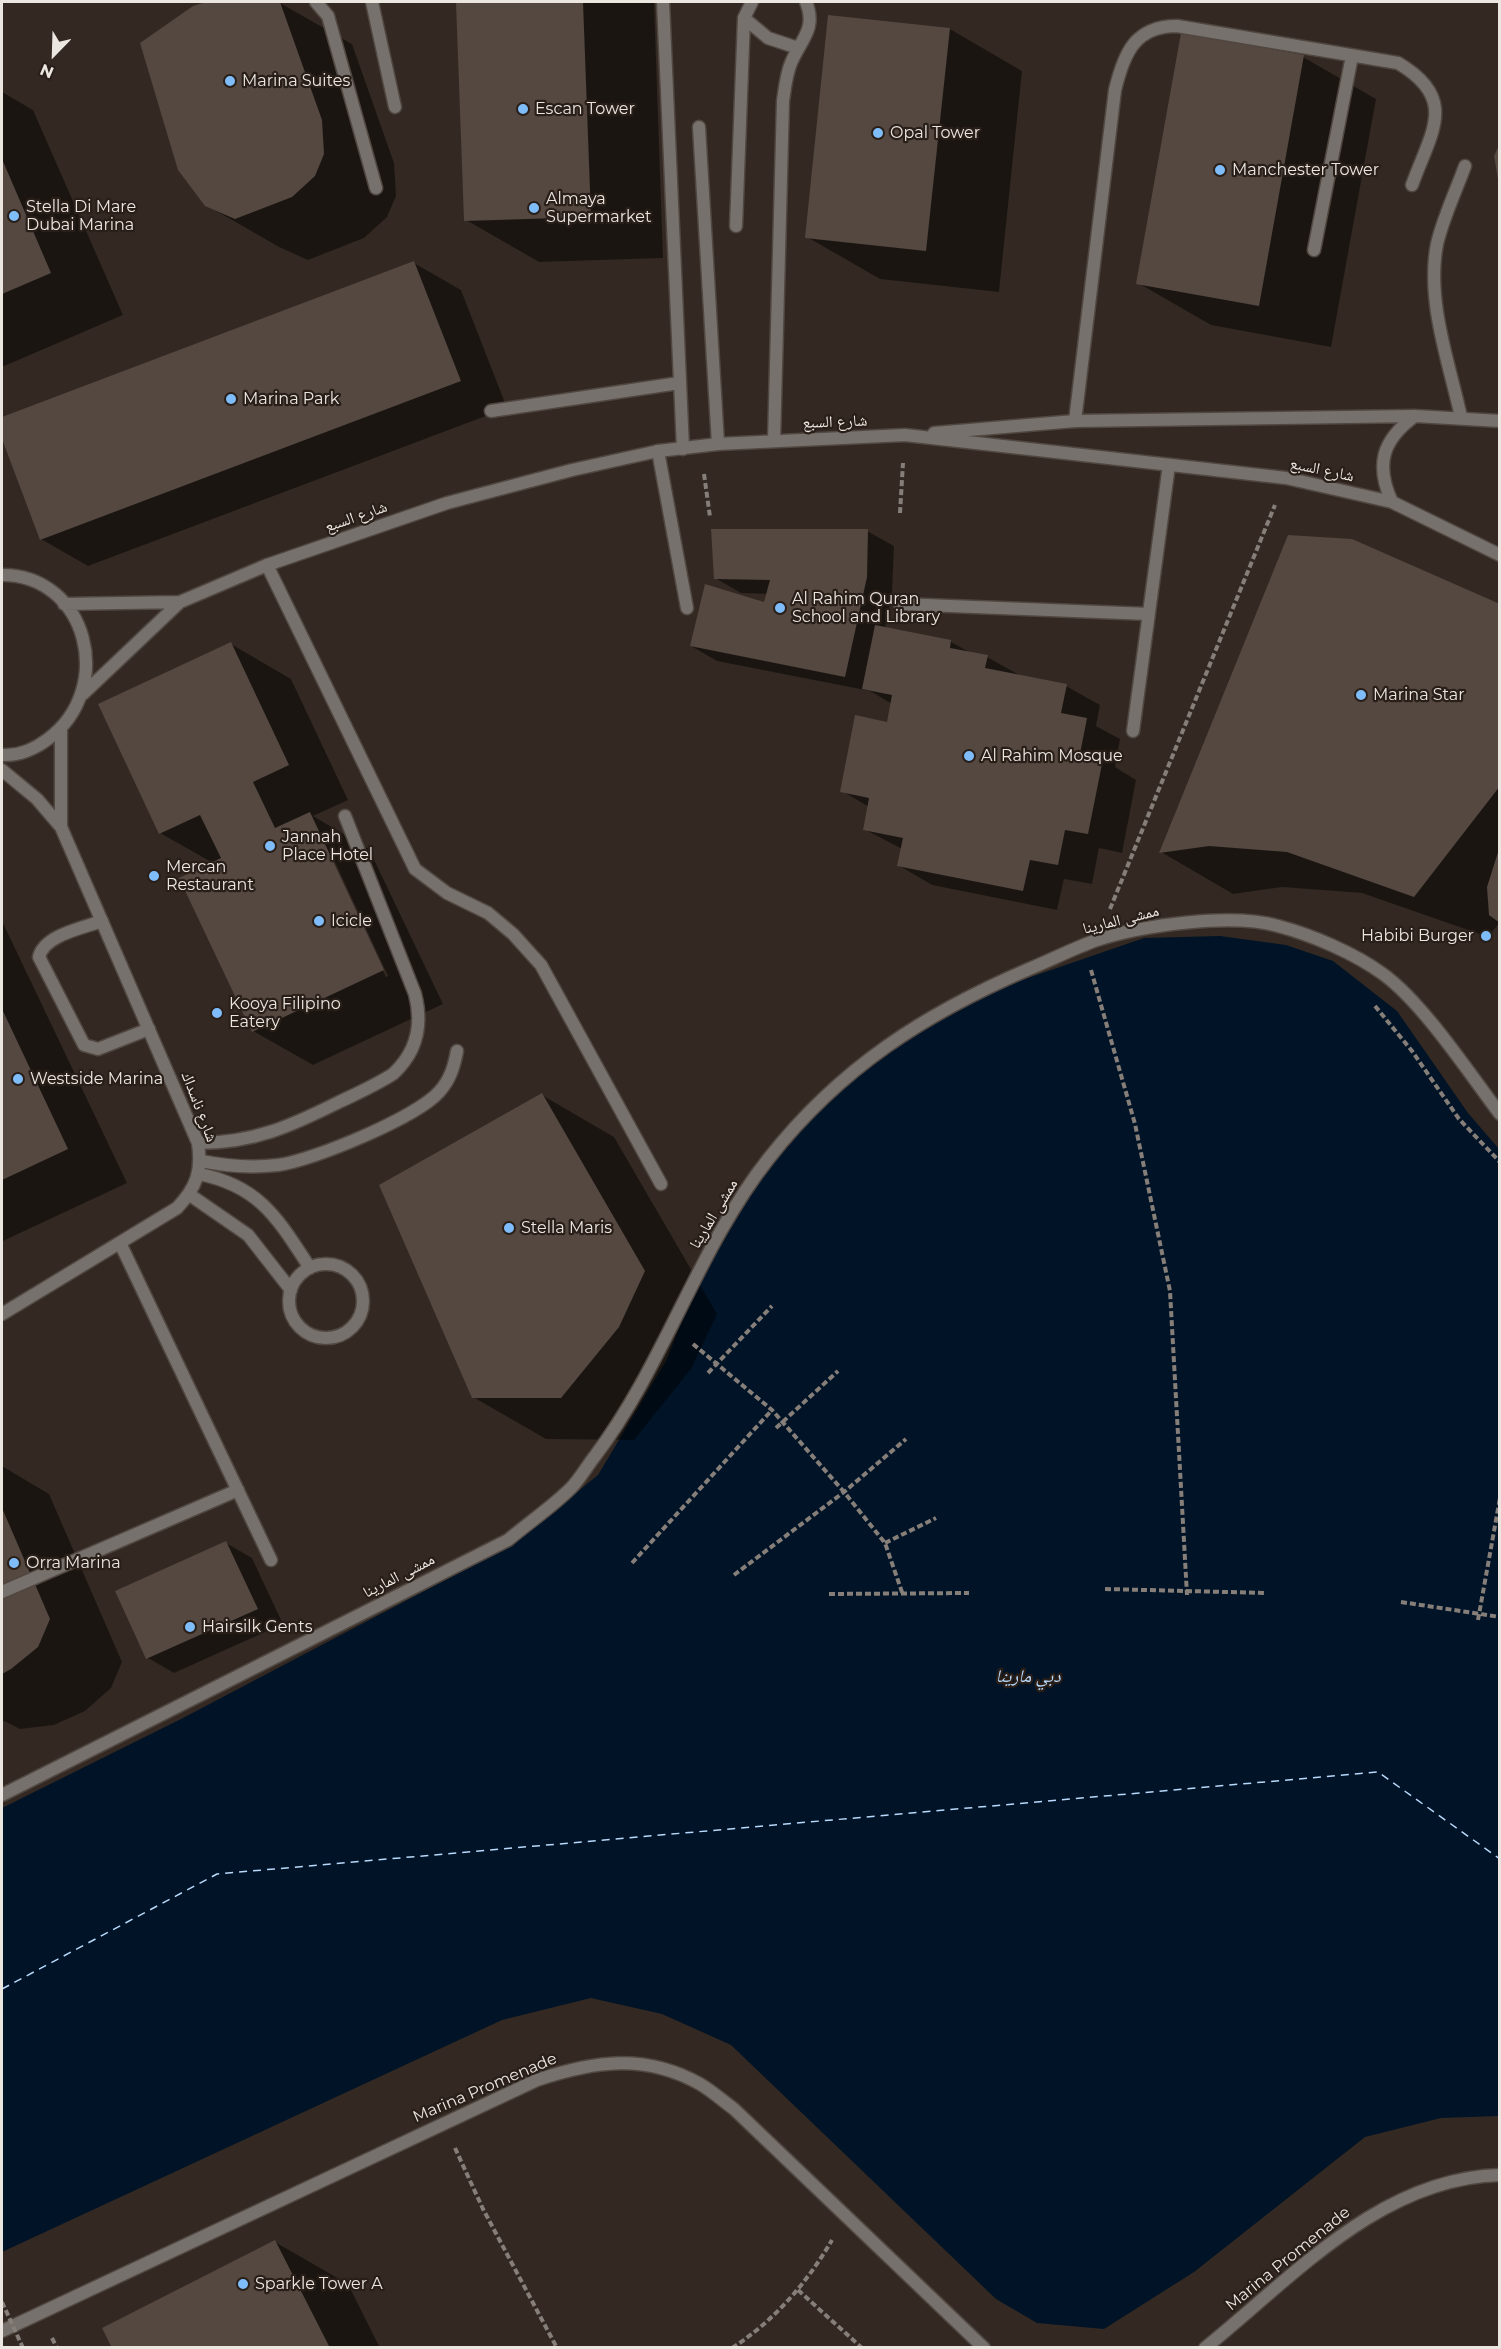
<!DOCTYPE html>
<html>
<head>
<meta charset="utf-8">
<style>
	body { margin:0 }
	#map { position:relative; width:1501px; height:2349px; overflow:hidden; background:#332922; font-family:Montserrat,sans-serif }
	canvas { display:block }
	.frame { position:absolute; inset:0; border:3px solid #ece6e1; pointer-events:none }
	.north { position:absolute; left:24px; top:24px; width:60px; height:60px; -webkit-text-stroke:4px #291f18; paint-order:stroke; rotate:203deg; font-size:16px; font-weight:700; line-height:24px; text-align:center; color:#ece6e1 }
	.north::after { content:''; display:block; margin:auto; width:21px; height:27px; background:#ece6e1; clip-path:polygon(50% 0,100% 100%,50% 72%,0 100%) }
</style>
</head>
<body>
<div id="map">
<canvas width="1501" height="2349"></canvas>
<div class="frame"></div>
<div class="north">N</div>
</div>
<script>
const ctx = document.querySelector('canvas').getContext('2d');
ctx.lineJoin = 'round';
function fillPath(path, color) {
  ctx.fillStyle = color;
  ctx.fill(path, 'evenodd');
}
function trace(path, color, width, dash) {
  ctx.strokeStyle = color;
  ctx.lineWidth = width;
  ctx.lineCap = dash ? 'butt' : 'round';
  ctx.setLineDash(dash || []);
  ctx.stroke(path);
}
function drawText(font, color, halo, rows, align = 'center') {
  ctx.font = font + ' Montserrat,"Noto Naskh Arabic",sans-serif';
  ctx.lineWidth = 4.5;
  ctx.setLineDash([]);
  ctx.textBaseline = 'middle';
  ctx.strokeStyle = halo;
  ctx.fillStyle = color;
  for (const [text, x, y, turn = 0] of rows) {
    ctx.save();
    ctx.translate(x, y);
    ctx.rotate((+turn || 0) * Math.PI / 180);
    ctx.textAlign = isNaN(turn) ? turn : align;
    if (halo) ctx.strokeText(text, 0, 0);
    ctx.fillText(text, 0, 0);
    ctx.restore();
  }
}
const water = new Path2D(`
	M1220,936L1286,945L1333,961L1397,1011L1468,1113L1499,1149V2116L1441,2118L1365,2137L1194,2272L1104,2329L1037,2323L996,2299L731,2045L662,2014L591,1998L502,2020L2,2252V1808L181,1719L512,1545L598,1475L666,1361L697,1284L765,1172L829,1093L902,1039L996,989L1144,938Z`);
const shadow = new Path2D(`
	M211,2L280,3L352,44L394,163L396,196L387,217L364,238L308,260L279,247L206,205L194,7Z
	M457,2H654L663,258L539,262L466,220Z
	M950,29L1022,71L999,292L880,279L807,237Z
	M1303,57L1376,99L1331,347L1211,325L1138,283Z
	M2,92L33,110L123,315L2,367Z
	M414,263L461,290L507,408L88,566L41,539L2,435V418Z
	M867,531L894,546L892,593L885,628L951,642L971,653L987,657L1021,676L1066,686L1100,705L1096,726L1120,739L1115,767L1136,780L1122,853L1099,848L1092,884L1064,879L1057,910L932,885L898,865L902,849L864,829L869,807L842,791L888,724L892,704L870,691L717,661L691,646L765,604L768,594L741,593L715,578Z
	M1500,605V922L1488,937L1362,893L1282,887L1233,894L1161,852Z
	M231,644L291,679L348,800L313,816L369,849L443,1004L313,1065L253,1031L213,863L160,833ZM331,860H334L388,976L386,977Z
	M2,921L127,1183L3,1241L2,1240Z
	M542,1095L614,1137L717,1314L691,1369L634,1440L546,1439L473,1397Z
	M2,1466L49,1494L122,1662L111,1688L85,1711L54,1725L20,1729L2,1720Z
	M226,1543L252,1558L283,1624L174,1673L148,1658Z
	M275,2242L348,2284L380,2348H114Z`);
const ferry = new Path2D(`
	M2,1989L217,1874L1378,1772L1500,1859`);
const building = new Path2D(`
	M206,2H280L322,120L324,154L315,176L292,197L235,219L205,206L178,170L140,43L193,6Z
	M456,2H583L591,217L464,221Z
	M828,15L950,28L926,251L805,238Z
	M1181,33L1304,55L1259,306L1136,284Z
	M1500,143V179H1498L1494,156Z
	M2,159L51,273L2,294Z
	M414,261L461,381L40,540L2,439V417Z
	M711,529H868L867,577L845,677L690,646L705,584L764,602L770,580L714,579Z
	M1288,535L1352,539L1500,604V786L1414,897L1287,852L1209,846L1159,853Z
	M875,625L951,640L950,648L988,655L985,668L1067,684L1061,713L1087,718L1080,754L1103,759L1088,834L1065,830L1058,865L1030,860L1023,891L897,866L903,838L863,830L869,798L840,792L855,715L887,722L892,695L862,689Z
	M231,642L289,765L253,782L275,828L310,812L384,970L252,1032L179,878L221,858L200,815L159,834L98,704Z
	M1500,846V923L1489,915L1487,887Z
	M2,1009L68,1149L2,1180Z
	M542,1093L645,1271L619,1327L561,1398H472L379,1185Z
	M2,1508L50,1619L38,1647L11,1669L2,1674Z
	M226,1541L258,1609L146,1659L115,1591Z
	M275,2240L330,2348H112L102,2328Z`);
const path = new Path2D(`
	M704,474L710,517
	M900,513L903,463
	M1110,909L1275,505
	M1091,970L1135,1124L1170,1291L1187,1595
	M1375,1006L1412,1051L1459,1119L1500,1162
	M693,1344L772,1410L844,1492L885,1543L903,1595
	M708,1373L772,1306
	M776,1428L838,1371
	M885,1543L936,1518
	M632,1563L772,1410
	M734,1575L844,1492L906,1439
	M1105,1589L1267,1593
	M829,1594L969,1593
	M1401,1602L1500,1617
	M1478,1620L1500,1498
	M455,2148L483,2209L557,2348
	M798,2290L862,2348
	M52,2338L57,2348
	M732,2348C774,2321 807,2283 832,2240`);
const lane = new Path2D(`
	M316,2L328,16L376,188
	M372,2L395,107
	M663,2L683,449
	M744,18L768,38L798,48
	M699,127L718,444
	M736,226L744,18L752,2
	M1314,250L1352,56
	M491,411L679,383
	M1461,417C1449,362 1426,301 1437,244C1443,218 1456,191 1465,166
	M1075,421L1115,90C1124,53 1135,26 1177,26L1398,63C1459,99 1431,132 1412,185
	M774,441L783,101C785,88 786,75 791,63C801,39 817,29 806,2
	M658,451L687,608
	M267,565L415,869L447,893L488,913L513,934L541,965L661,1184
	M900,604L1149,614
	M1133,731L1169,465
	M102,921C83,928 44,935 39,957L84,1045L98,1049L149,1029
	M198,1143C254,1143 291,1126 339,1102C358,1093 376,1085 393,1074C417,1052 423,1025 415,994L345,816
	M201,1161C226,1166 252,1168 278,1165C312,1161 417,1117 439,1092C450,1080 454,1067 457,1051
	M199,1174C260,1186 278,1219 310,1268
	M190,1195L248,1235L291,1290
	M289 1301a37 37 0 1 1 74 0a37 37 0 1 1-74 0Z`);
const street = new Path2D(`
	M934,433L1075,421L1415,416L1500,421
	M1392,502C1375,465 1382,440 1415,416
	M2,575C88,575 116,689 48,739C35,749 18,756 2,755
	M64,604L180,602
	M83,694L180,602L267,565L447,503L572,470L658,451L718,444L905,435L1286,478L1392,502L1500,555
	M2,770L37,799L61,827L198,1143C202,1171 197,1187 177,1208L2,1314
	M61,827V730
	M120,1243L271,1560
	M2,1592L238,1490
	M2,1795L508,1540C528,1523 552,1507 571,1488C580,1479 587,1466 595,1456C665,1364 697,1249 769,1158C840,1068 924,1014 1029,969C1051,960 1074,948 1097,940C1143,925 1231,913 1278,926C1312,935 1354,953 1383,974C1423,1003 1469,1073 1500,1114
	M2,2331L537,2080C594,2061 645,2053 700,2084C712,2091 723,2101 734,2109L984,2348
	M1205,2348C1292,2278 1380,2178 1500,2175`);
const pathBridge = new Path2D(`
	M2,2302L23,2348`);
const markers = [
	[230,81,6,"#7fbdfa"],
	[523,109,6,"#7fbdfa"],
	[878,133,6,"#7fbdfa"],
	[1220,170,6,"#7fbdfa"],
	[534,208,6,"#7fbdfa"],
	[14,216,6,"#7fbdfa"],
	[231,399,6,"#7fbdfa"],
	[780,608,6,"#7fbdfa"],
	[1361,695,6,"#7fbdfa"],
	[969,756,6,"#7fbdfa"],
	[270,846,6,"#7fbdfa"],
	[154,876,6,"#7fbdfa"],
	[319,921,6,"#7fbdfa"],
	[1486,936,6,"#7fbdfa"],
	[217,1013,6,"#7fbdfa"],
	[18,1079,6,"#7fbdfa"],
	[509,1228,6,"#7fbdfa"],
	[14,1563,6,"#7fbdfa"],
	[190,1627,6,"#7fbdfa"],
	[243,2284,6,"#7fbdfa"]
];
const poiNames = [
	["Marina Suites",242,81],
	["Escan Tower",535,109],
	["Opal Tower",890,133],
	["Manchester Tower",1232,170],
	["Almaya",546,199],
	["Supermarket",546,217],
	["Stella Di Mare",26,207],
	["Dubai Marina",26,225],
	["Marina Park",243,399],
	["Al Rahim Quran",792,599],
	["School and Library",792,617],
	["Marina Star",1373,695],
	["Al Rahim Mosque",981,756],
	["Jannah",282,837],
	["Place Hotel",282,855],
	["Mercan",166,867],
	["Restaurant",166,885],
	["Icicle",331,921],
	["Habibi Burger",1474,936,"right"],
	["Kooya Filipino",229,1004],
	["Eatery",229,1022],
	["Westside Marina",30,1079],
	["Stella Maris",521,1228],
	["Orra Marina",26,1563],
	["Hairsilk Gents",202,1627],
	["Sparkle Tower A",255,2284]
];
const streetNames = [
	["شارع السبع",835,422,-2],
	["شارع السبع",1322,470,12],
	["شارع السبع",356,517,-19],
	["ممشى المارينا",1121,920,-14],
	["شارع ناسداك",199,1107,69],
	["ممشى المارينا",714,1214,-59],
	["ممشى المارينا",399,1576,-27],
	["Marina Promenade",485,2088,-23],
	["Marina Promenade",1288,2259,-39]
];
const waterNames = [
	["دبي مارينا",1028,1677]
];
fillPath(water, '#011427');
fillPath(shadow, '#0007');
trace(ferry, '#b8d9fb', 1.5, [8, 6]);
fillPath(building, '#544841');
trace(lane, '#514741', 15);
trace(street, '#514741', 15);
trace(path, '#867e78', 4, [6, 3]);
trace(lane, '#76716d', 12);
trace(street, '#76716d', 12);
trace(pathBridge, '#867e78', 4, [6, 3]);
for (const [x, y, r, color] of markers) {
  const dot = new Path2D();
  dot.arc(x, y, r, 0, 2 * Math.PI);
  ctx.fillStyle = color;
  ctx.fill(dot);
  trace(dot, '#291f18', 2);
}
drawText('16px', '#ece6e1', '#291f18', poiNames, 'left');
drawText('16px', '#ece6e1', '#291f18', streetNames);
drawText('italic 18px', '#b8d9fb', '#291f18', waterNames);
</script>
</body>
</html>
